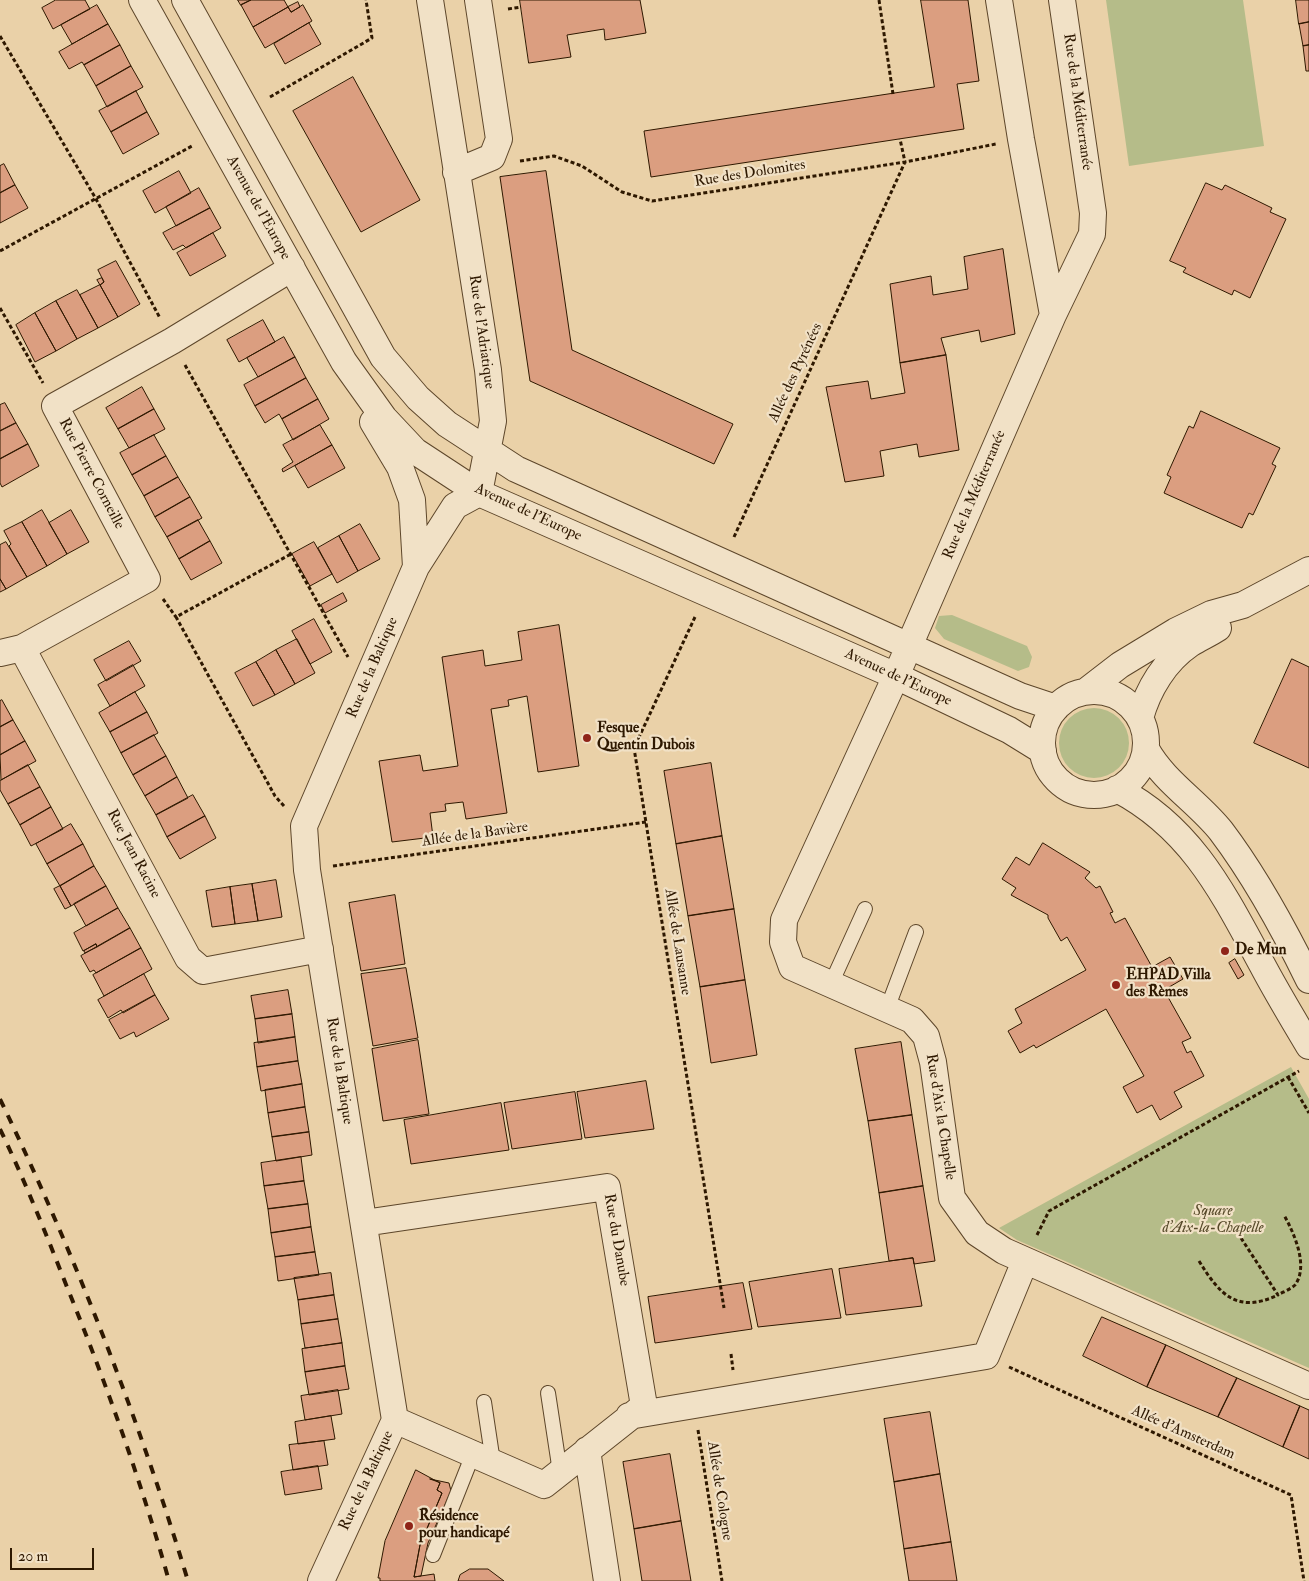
<!DOCTYPE html>
<html>
<head>
<meta charset="utf-8">
<style>
	body { margin:0 }
	#map { position:relative; width:1309px; height:1581px; overflow:hidden; background:#ead1a8; font-family:"IM FELL Double Pica",serif }
	canvas { display:block }
	.scale { position:absolute; left:10px; top:1548px; width:84px; height:22px; box-sizing:border-box; border:2px solid #2e1800; border-top:0; padding-left:6px; font-size:15px; line-height:18px; white-space:nowrap; color:#2e1800; -webkit-text-stroke:4px #f1e1c6; paint-order:stroke }
</style>
</head>
<body>
<div id="map">
<canvas width="1309" height="1581"></canvas>
<div class="scale">20 m</div>
</div>
<script>
const ctx = document.querySelector('canvas').getContext('2d');
ctx.lineJoin = 'round';
function fillPath(path, color) {
  ctx.fillStyle = color;
  ctx.fill(path, 'evenodd');
}
function trace(path, color, width, dash) {
  ctx.strokeStyle = color;
  ctx.lineWidth = width;
  ctx.lineCap = dash ? 'butt' : 'round';
  ctx.setLineDash(dash || []);
  ctx.stroke(path);
}
function drawText(font, color, halo, rows, align = 'center') {
  ctx.font = font + ' "IM FELL Double Pica",serif';
  ctx.lineWidth = 4.5;
  ctx.setLineDash([]);
  ctx.textBaseline = 'middle';
  ctx.strokeStyle = halo;
  ctx.fillStyle = color;
  for (const [text, x, y, turn = 0] of rows) {
    ctx.save();
    ctx.translate(x, y);
    ctx.rotate((+turn || 0) * Math.PI / 180);
    ctx.textAlign = isNaN(turn) ? turn : align;
    if (halo) ctx.strokeText(text, 0, 0);
    ctx.fillText(text, 0, 0);
    ctx.restore();
  }
}
const green = new Path2D(`
	M1106,0H1243L1264,146L1129,166Z
	M952,615L1027,646L1032,657L1029,667L1018,671L944,639L935,628L939,616Z
	M1059 743a35 35 0 1 1 70 0a35 35 0 1 1-70 0Z
	M1291,1067L1309,1099V1368L1017,1240L999,1228Z`);
const building = new Path2D(`
	M56,0H85L90,9L53,29L42,8Z
	M238,0H251L241,5Z
	M251,0H284L288,7L253,27L241,5Z
	M520,0H640L646,33L605,40L604,29L567,35L571,57L529,63Z
	M921,0H968L979,81L957,84L964,129L651,177L644,131L934,87Z
	M1296,0H1309V22L1299,24Z
	M298,2L300,7L291,12L288,7Z
	M97,5L108,24L72,44L61,25Z
	M303,5L312,21L265,48L253,27L288,7L291,12Z
	M1309,22V45L1303,46L1299,24Z
	M309,23L321,44L285,64L274,44Z
	M108,24L120,45L84,65L82,62L69,69L59,52Z
	M120,45L131,66L96,86L84,65Z
	M1309,45V71H1306L1303,46Z
	M131,66L143,87L107,107L96,86Z
	M353,77L420,200L361,232L293,111Z
	M136,91L147,112L111,132L99,111Z
	M147,112L159,134L123,154L111,132Z
	M4,164L15,185L0,193V166Z
	M179,171L191,193L155,213L143,191Z
	M546,171L572,350L733,424L714,464L530,381L500,177Z
	M1206,183L1222,190L1225,185L1272,208L1270,212L1286,219L1250,298L1234,290L1232,295L1183,272L1186,268L1170,261Z
	M15,185L28,208L0,223V193Z
	M199,188L210,208L176,226L166,207Z
	M210,208L221,228L186,248L183,245L173,250L163,233Z
	M213,233L226,256L190,276L177,253Z
	M1003,249L1015,334L981,342L979,330L941,338L946,355L900,363L890,284L931,276L933,295L968,289L964,257Z
	M116,261L140,304L118,317L100,285L104,282L98,270Z
	M102,278L104,282L100,285L97,280Z
	M100,285L118,317L98,328L80,295Z
	M77,290L98,328L77,339L56,301Z
	M56,301L77,339L56,351L35,313Z
	M35,313L56,351L35,362L16,325Z
	M263,320L275,342L239,362L227,340Z
	M284,337L295,357L258,377L247,358Z
	M946,355L959,450L919,457L917,444L880,451L884,476L845,482L826,387L868,381L871,399L905,393L900,363Z
	M295,357L306,378L255,406L244,385Z
	M306,378L318,399L282,419L279,414L265,423L255,406Z
	M142,387L154,409L118,429L106,408Z
	M318,399L329,419L293,440L282,419Z
	M5,403L16,423L0,431V405Z
	M154,409L165,429L129,448L118,429Z
	M1201,411L1280,448L1272,464L1276,466L1253,515L1249,513L1242,528L1164,493L1171,477L1167,475L1189,426L1193,428Z
	M16,423L28,444L0,459V431Z
	M320,425L332,445L283,472L282,469L293,462L283,445Z
	M154,435L166,456L132,475L120,453Z
	M28,444L39,466L2,487L0,483V459Z
	M332,445L345,468L308,488L295,466Z
	M166,456L178,477L144,496L132,475Z
	M178,477L190,497L155,517L144,496Z
	M190,497L202,518L167,537L155,517Z
	M42,510L67,554L47,566L22,522Z
	M71,510L89,542L67,554L49,523Z
	M198,520L210,541L179,559L167,537Z
	M22,522L47,566L27,577L9,546L11,544L4,531Z
	M360,524L380,559L358,571L339,536Z
	M339,536L358,571L337,583L318,548Z
	M210,541L222,563L191,580L179,559Z
	M6,542L27,577L6,589L0,579V545Z
	M314,542L332,574L310,586L292,554Z
	M0,579L6,589L0,592Z
	M343,593L347,601L325,613L321,605Z
	M314,619L332,652L310,664L292,631Z
	M559,625L579,766L538,772L527,696L508,700L509,706L491,709L507,813L466,819L463,802L445,804L446,811L430,813L433,837L392,842L379,761L420,755L423,771L458,766L442,657L483,650L485,666L522,660L518,632Z
	M297,639L315,673L295,684L276,650Z
	M129,641L141,661L106,681L94,660Z
	M276,650L295,684L275,695L256,662Z
	M1292,659L1309,667V768L1254,743Z
	M256,662L275,695L253,706L235,673Z
	M133,665L145,686L110,706L98,685Z
	M135,692L147,712L110,732L99,713Z
	M2,700L13,720L0,727V701Z
	M147,712L158,733L121,753L110,732Z
	M13,720L25,741L0,755V727Z
	M154,735L166,756L133,775L121,753Z
	M25,741L36,761L1,780L0,755Z
	M166,756L177,777L145,796L133,775Z
	M711,763L722,836L676,844L664,771Z
	M28,765L40,787L8,804L0,790V781Z
	M177,777L188,798L156,815L145,796Z
	M40,787L51,807L20,825L8,804Z
	M193,795L205,816L167,837L156,815Z
	M51,807L63,829L31,846L20,825Z
	M205,816L216,838L180,859L167,837Z
	M71,824L83,844L47,864L36,844Z
	M722,836L734,909L688,916L676,844Z
	M1043,843L1090,872L1085,878L1096,888L1100,886L1113,912L1110,913L1115,923L1125,918L1152,967L1170,957L1183,979L1164,990L1191,1038L1182,1042L1187,1053L1191,1051L1204,1076L1174,1092L1182,1107L1160,1120L1152,1105L1137,1113L1123,1087L1144,1076L1106,1009L1036,1048L1034,1045L1020,1053L1008,1031L1022,1023L1015,1009L1086,970L1067,937L1061,941L1048,918V915L1011,895L1016,888L1002,879L1016,857L1029,865Z
	M83,844L94,866L60,886L47,864Z
	M94,866L106,886L71,906L60,886Z
	M276,880L282,917L258,921L252,884Z
	M252,884L258,921L235,924L230,887Z
	M60,886L71,906L65,909L54,889Z
	M106,886L118,908L86,926L74,904Z
	M230,887L235,924L212,927L206,891Z
	M395,895L405,964L361,971L349,903Z
	M118,908L130,928L97,947L96,944L83,951L74,933Z
	M734,909L745,980L700,987L688,916Z
	M130,928L141,948L96,973L94,970L90,972L81,956Z
	M96,944L97,947L85,953L84,951Z
	M141,948L152,969L104,996L93,975Z
	M1235,959L1244,975L1238,979L1229,963Z
	M406,968L418,1038L373,1046L361,974Z
	M144,974L155,995L123,1013L121,1010L108,1018L98,1000Z
	M745,980L757,1055L711,1063L700,987Z
	M288,990L292,1014L255,1019L251,996Z
	M155,995L169,1019L136,1037L134,1032L120,1039L109,1020Z
	M292,1014L295,1037L258,1043L255,1019Z
	M295,1037L298,1061L257,1067L254,1043Z
	M418,1040L429,1114L383,1121L372,1049Z
	M901,1042L912,1115L868,1121L855,1049Z
	M298,1061L302,1084L261,1091L257,1067Z
	M646,1081L654,1129L585,1138L577,1092Z
	M302,1084L305,1107L268,1113L265,1090Z
	M575,1092L582,1139L512,1149L504,1103Z
	M501,1103L509,1150L411,1164L404,1120Z
	M305,1107L309,1132L272,1137L268,1113Z
	M912,1115L923,1186L879,1193L868,1121Z
	M309,1132L312,1155L276,1161L272,1137Z
	M301,1157L304,1181L264,1186L261,1163Z
	M304,1181L308,1204L268,1209L264,1186Z
	M923,1186L935,1261L914,1264L913,1258L889,1261L879,1193Z
	M308,1204L311,1227L271,1233L268,1209Z
	M311,1227L315,1252L275,1257L271,1233Z
	M315,1252L319,1275L278,1281L275,1257Z
	M913,1258L922,1306L846,1315L839,1269Z
	M832,1269L841,1318L758,1327L749,1282Z
	M331,1273L334,1295L298,1300L294,1278Z
	M743,1283L752,1329L655,1343L648,1297Z
	M334,1295L338,1319L301,1324L298,1300Z
	M1102,1317L1166,1345L1147,1387L1083,1356Z
	M338,1319L342,1343L305,1348L301,1324Z
	M342,1343L345,1366L305,1372L302,1349Z
	M1166,1345L1237,1378L1218,1417L1147,1387Z
	M345,1366L349,1389L309,1395L305,1372Z
	M1237,1378L1300,1406L1283,1447L1218,1417Z
	M338,1390L342,1414L305,1420L301,1396Z
	M1300,1406L1309,1410V1459L1283,1447Z
	M930,1412L940,1474L894,1482L884,1419Z
	M331,1416L335,1439L298,1444L295,1422Z
	M324,1441L328,1465L293,1470L289,1445Z
	M670,1454L681,1521L634,1529L623,1462Z
	M318,1466L322,1489L285,1495L281,1472Z
	M416,1470L440,1483L437,1490L442,1493L420,1545L414,1577L434,1574L435,1581H380V1578H378L385,1541Z
	M940,1474L951,1542L904,1549L894,1482Z
	M430,1479L449,1483L451,1491L428,1543L421,1576L414,1577L420,1545L442,1493L437,1490L440,1483Z
	M681,1521L691,1581H642L634,1529Z
	M951,1542L957,1581H909L904,1549Z
	M470,1569H488L504,1581H458L460,1575Z`);
const path = new Path2D(`
	M879,0L893,94
	M508,9L521,7
	M0,36L96,199L160,318
	M270,97L372,38L366,0
	M520,161L554,156L582,166L622,192L652,201L905,162L996,144
	M0,251L192,146
	M0,308L43,383
	M185,365L348,657
	M734,537L905,162L900,139
	M163,599L176,617
	M695,617L634,748L724,1308
	M284,806L275,796L176,617L291,554
	M333,866L646,822
	M1288,1077L1309,1113
	M1037,1235L1049,1211L1299,1071
	M1241,1238L1278,1295C1283,1292 1291,1289 1295,1285C1309,1266 1294,1233 1284,1215
	M1199,1261C1220,1295 1237,1314 1278,1295
	M731,1354L733,1370
	M1009,1367L1291,1495L1304,1581
	M698,1430L722,1581`);
const lane = new Path2D(`
	M831,984L865,909
	M887,1009L916,932
	M548,1393L560,1472
	M484,1402L493,1462
	M433,1555L473,1454`);
const street = new Path2D(`
	M142,0L344,362L384,418L415,451L479,493L896,676L1009,730L1043,751
	M185,0L383,357L418,398L447,424L516,469L1020,696L1056,708
	M999,0L1021,139L1053,315
	M1062,0L1093,213L1092,234L1053,315L896,676L784,920L783,942L792,967L912,1020L926,1036L933,1062L952,1198L977,1233L1004,1251L1309,1386
	M456,172L492,157L499,139L478,0
	M373,422L400,467L412,500L416,567
	M22,648L147,579L55,406L172,341L292,268
	M0,653L22,648L188,958L203,971L320,949
	M1042 743a52 52 0 1 1 104 0a52 52 0 1 1-104 0Z
	M1085,692L1120,665L1176,631L1211,614L1243,605L1309,570
	M1140,718C1148,689 1165,661 1190,644C1199,638 1209,634 1218,628
	M1146,749C1164,782 1198,802 1221,831C1255,876 1284,929 1309,980
	M1117,789C1194,829 1225,897 1265,970C1279,996 1294,1021 1309,1046
	M364,1223L607,1187L644,1406L544,1485L395,1420
	M629,1416L986,1356L1025,1261
	M587,1450L607,1581
	M321,1581L395,1420L307,870L304,826L416,567L455,506L479,493L493,421L488,370L430,0`);
const rail = new Path2D(`
	M0,1099C75,1255 138,1416 188,1581
	M0,1129C25,1181 46,1234 67,1287C106,1383 141,1481 169,1581`);
const markers = [
	[587,738,5,"#8f2418"],
	[1225,951,5,"#8f2418"],
	[1116,985,5,"#8f2418"],
	[409,1526,5,"#8f2418"]
];
const streetNames = [
	["Rue de la Méditerranée",1077,102,82],
	["Rue des Dolomites",750,174,-9],
	["Avenue de l'Europe",258,208,61],
	["Rue de l'Adriatique",481,332,82],
	["Allée des Pyrénées",796,373,-65],
	["Rue Pierre Corneille",91,474,62],
	["Rue de la Méditerranée",975,495,-67],
	["Avenue de l'Europe",528,513,25],
	["Rue de la Baltique",373,668,-67],
	["Avenue de l'Europe",898,678,25],
	["Allée de la Bavière",475,835,-8],
	["Rue Jean Racine",133,854,62],
	["Allée de Lausanne",677,942,81],
	["Rue de la Baltique",339,1071,81],
	["Rue d'Aix la Chapelle",940,1117,81],
	["Rue du Danube",616,1240,80],
	["Allée d'Amsterdam",1183,1433,24],
	["Rue de la Baltique",367,1481,-65],
	["Allée de Cologne",719,1491,81]
];
const poiNames = [
	["Fesque",597,729],
	["Quentin Dubois",597,746],
	["De Mun",1235,951],
	["EHPAD Villa",1126,976],
	["des Rèmes",1126,993],
	["Résidence",419,1517],
	["pour handicapé",419,1534]
];
const parkNames = [
	["Square",1213,1212],
	["d’Aix-la-Chapelle",1213,1229]
];
fillPath(green, '#b5bc89');
fillPath(building, '#db9e80');
trace(building, '#2e1800', 1);
trace(lane, '#5d462a', 16);
trace(street, '#5d462a', 28);
trace(path, '#2e1800', 3, [4, 2.5]);
trace(lane, '#f1e1c6', 14);
trace(street, '#f1e1c6', 26);
trace(rail, '#2e1800', 4, [9, 9]);
for (const [x, y, r, color] of markers) {
  const dot = new Path2D();
  dot.arc(x, y, r, 0, 2 * Math.PI);
  ctx.fillStyle = color;
  ctx.fill(dot);
  trace(dot, '#f1e1c6', 2);
}
drawText('15px', '#2e1800', '#f1e1c6', streetNames);
drawText('bold 15px', '#2e1800', '#f1e1c6', poiNames, 'left');
drawText('italic 15px', '#564929', '#f1e1c6', parkNames);
</script>
</body>
</html>
